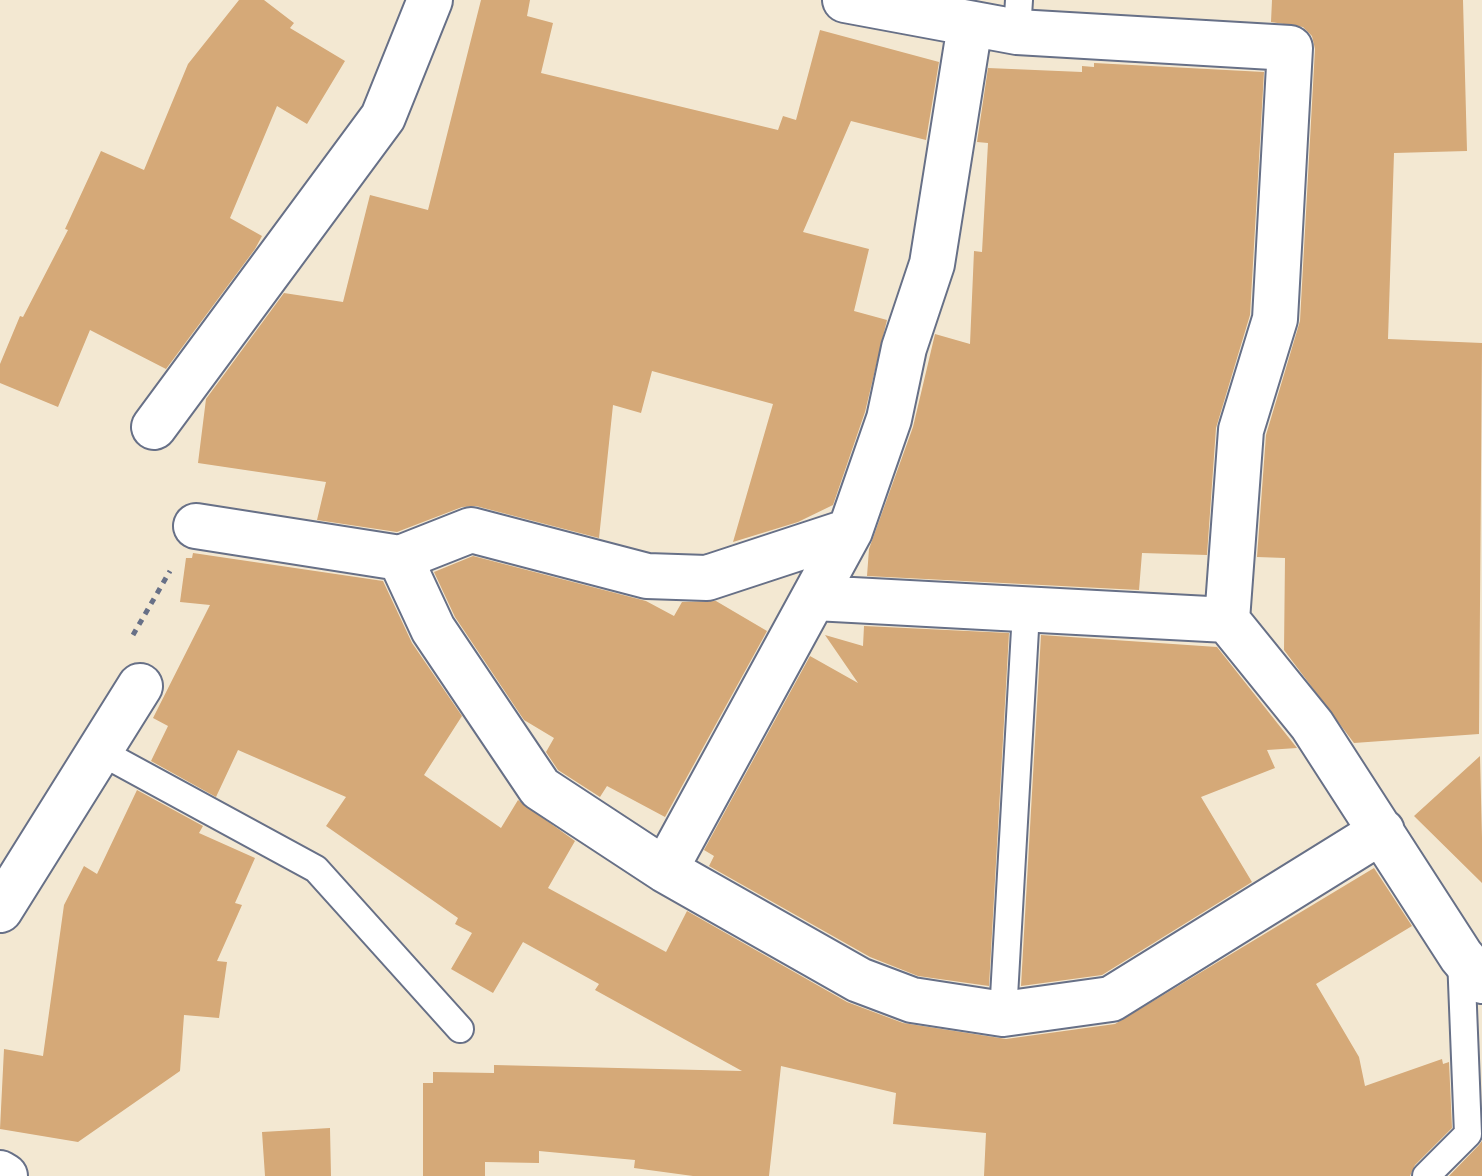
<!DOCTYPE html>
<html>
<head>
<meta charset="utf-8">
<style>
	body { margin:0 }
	canvas { display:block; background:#f3e8d2 }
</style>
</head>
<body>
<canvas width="1482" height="1176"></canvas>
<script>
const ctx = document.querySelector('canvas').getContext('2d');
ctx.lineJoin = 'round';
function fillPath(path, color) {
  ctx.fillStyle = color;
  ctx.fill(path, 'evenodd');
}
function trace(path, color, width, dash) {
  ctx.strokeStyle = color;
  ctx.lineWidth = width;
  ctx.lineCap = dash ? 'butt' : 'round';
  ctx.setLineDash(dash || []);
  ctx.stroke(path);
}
const building = new Path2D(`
	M239,0H264L294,23L290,28L345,61L307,124L277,106L230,218L262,236L255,249L166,369L90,330L58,407L0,383V364L20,316L23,317L68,230L65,229L101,151L144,170L188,64Z
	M481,0H530L527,16L553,23L541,73L778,130L783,116L796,120L820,30L939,62L926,140L851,121L803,232L869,249L854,311L887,320L865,412L833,505L798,522L733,542L773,404L652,371L641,413L613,405L599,538L476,506L462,507L397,532L317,520L326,482L198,463L206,399L284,293L343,302L370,195L428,210Z
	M1272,0H1463L1467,151L1394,153L1388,339L1482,343L1479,734L1354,743L1284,650L1285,558L1257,557L1266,435L1300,321L1315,49L1312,36L1303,27L1271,22Z
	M1094,63L1264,72L1250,315L1216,428L1207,555L1142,553L1139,590L867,576L869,549L913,427L935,334L970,344L974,251L982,252L988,143L977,142L988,68L1082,72V66L1094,67Z
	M193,553L383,581L412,643L462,716L424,775L501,828L518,800L575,841L548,888L666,952L687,911L847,1002L903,1023L1006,1039L1115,1024L1374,868L1412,926L1316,984L1359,1057L1365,1086L1442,1059L1443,1064L1449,1062L1452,1128L1415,1165L1410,1176H984L986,1133L893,1124L896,1093L781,1066L769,1176H693L634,1168L635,1160L539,1151V1163L485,1162V1176H423V1083H433V1072L494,1073V1065L742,1071L595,990L599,984L523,942L493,993L451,969L472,933L455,924L458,918L326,826L346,797L238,750L216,797L151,761L168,726L153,718L210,605L180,602L186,558H192Z
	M473,556L646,601L674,616L682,602L716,601L767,631L665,817L607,786L600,797L558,770L546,752L554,738L524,720L455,617L434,572Z
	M864,626L1009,633L989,986L918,976L870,957L709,866L714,856L704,850L810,656L858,683L825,635L863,646Z
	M1041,635L1217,647L1297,748L1267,750L1275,768L1201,797L1252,882L1102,975L1021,986Z
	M1480,756L1482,838V883L1414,816Z
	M137,790L203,826L199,833L255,858L235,903L242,905L217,961L227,962L219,1018L184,1015L180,1071L78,1142L0,1129L4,1049L43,1056L64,905L84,866L97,874Z
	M330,1128L331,1176H265L262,1132Z
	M1482,1141V1176H1449L1479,1145Z`);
const path = new Path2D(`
	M133,635L170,571`);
const service = new Path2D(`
	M1017,32L1019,0
	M101,752L316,869L460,1029
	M1003,1014L1026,612
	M1426,1176L1468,1134L1461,957`);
const minor = new Path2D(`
	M845,0L1017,32L1290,48L1275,319L1241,430L1227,620L1312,725L1461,956L1482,981
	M154,427L383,117L430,0
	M196,526L400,558L471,530L647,576L707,578L850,531
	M400,558L433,629L540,788L665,870L859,980L912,1000L1003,1014L1111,999L1382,831
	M815,598L1227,620
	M665,870L850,531L889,419L904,348L932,264L970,25
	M0,910L140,686
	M0,1173L5,1176`);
fillPath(building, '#d5a978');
trace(service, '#677087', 30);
trace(minor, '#677087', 48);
trace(path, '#677087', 5, [6, 6]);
trace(service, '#fff', 26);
trace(minor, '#fff', 44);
</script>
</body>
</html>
